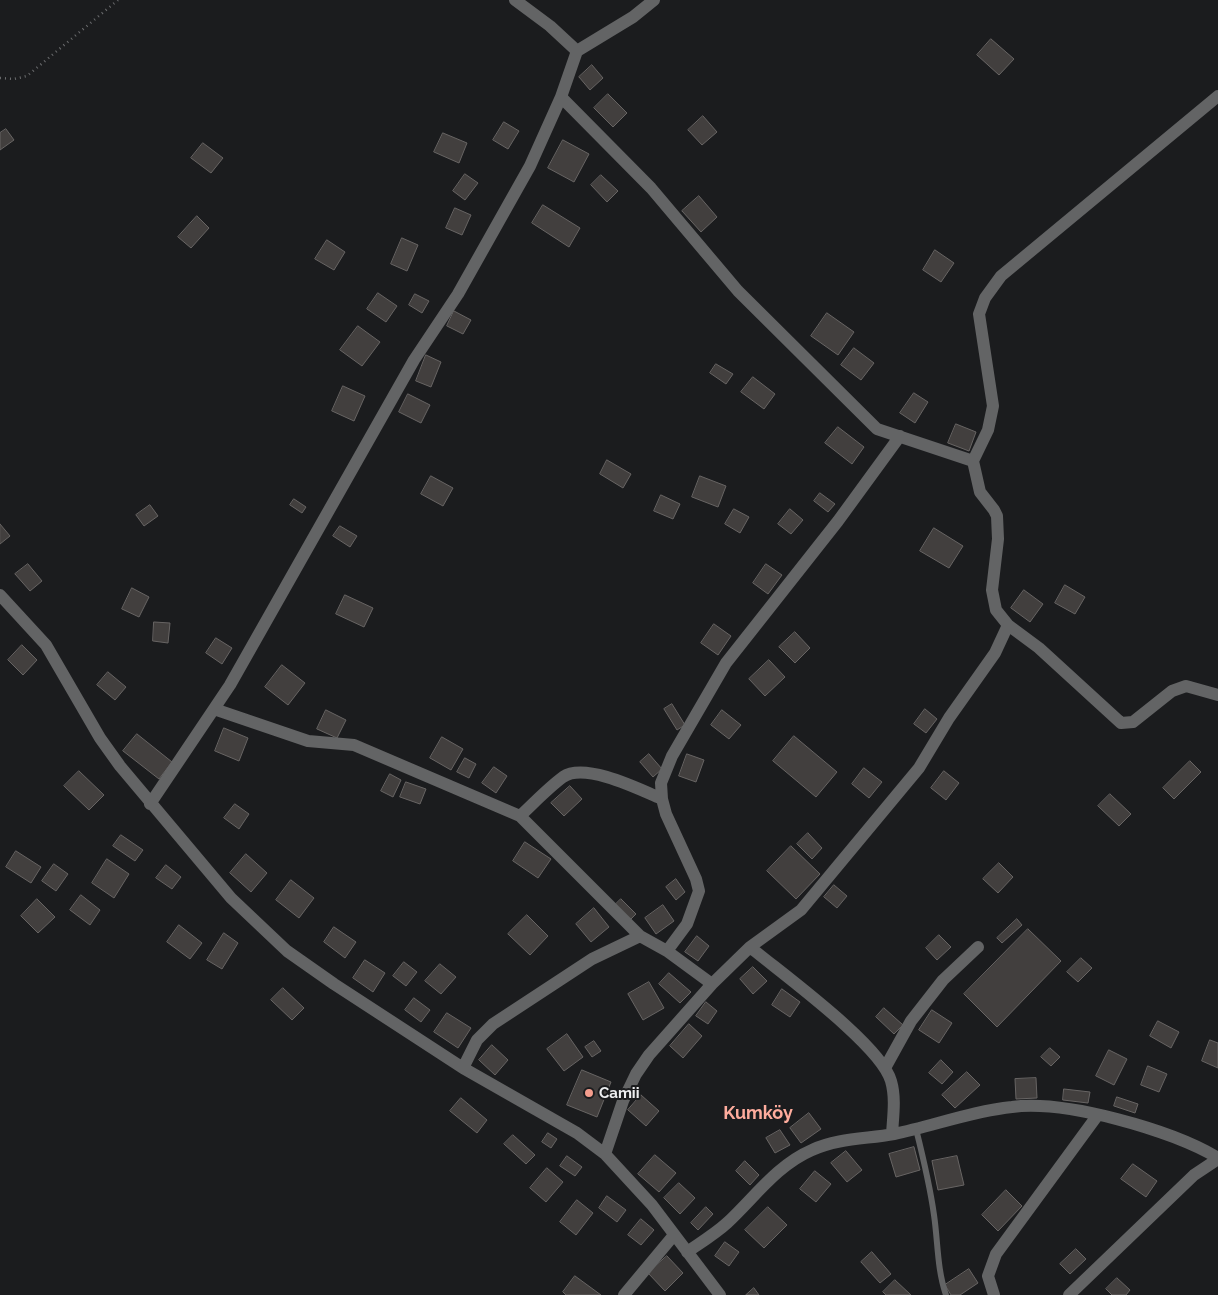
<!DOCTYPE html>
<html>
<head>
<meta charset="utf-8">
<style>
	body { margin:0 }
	canvas { display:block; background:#1b1c1e }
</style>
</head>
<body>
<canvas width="1218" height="1295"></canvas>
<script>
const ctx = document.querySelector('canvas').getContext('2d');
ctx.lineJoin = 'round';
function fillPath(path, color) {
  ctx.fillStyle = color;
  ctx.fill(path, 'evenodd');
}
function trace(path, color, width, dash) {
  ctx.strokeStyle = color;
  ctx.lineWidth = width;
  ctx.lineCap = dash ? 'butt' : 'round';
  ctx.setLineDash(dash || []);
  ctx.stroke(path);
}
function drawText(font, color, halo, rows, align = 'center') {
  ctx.font = font + ' Raleway,sans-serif';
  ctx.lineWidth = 4;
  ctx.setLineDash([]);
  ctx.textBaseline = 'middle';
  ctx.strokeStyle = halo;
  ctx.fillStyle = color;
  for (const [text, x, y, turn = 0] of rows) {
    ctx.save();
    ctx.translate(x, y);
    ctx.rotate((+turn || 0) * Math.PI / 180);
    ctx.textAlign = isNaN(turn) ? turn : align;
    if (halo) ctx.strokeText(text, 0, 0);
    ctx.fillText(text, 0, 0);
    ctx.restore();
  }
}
const building = new Path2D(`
	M991,39L1014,59L999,75L977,55Z
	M592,65L603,78L590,90L579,77Z
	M608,94L627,113L613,127L594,108Z
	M703,116L717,132L702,145L688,130Z
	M504,122L519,131L508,149L493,140Z
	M6,129L14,140L0,150V133Z
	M443,133L467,143L459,163L434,152Z
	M563,140L589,154L574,182L548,168Z
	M203,143L223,158L211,173L191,158Z
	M465,174L478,183L465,200L453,191Z
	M601,175L618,191L607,202L591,185Z
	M699,196L717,217L701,232L682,211Z
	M543,205L580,228L569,247L532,223Z
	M455,208L471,215L462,235L446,228Z
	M197,216L209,228L191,248L178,237Z
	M402,238L418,245L407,271L391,264Z
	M327,240L345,252L334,270L315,259Z
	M935,250L954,263L941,282L923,270Z
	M378,293L397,306L386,322L367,309Z
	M415,294L429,301L422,313L409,305Z
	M454,311L471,320L463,334L447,326Z
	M827,313L854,332L838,355L811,336Z
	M358,326L380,342L362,366L340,350Z
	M854,348L874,363L861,380L841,365Z
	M426,355L441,362L431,387L416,381Z
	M716,364L733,374L726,384L710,373Z
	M753,377L775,394L764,409L741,392Z
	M343,386L365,396L354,421L332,411Z
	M914,393L928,402L915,423L900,413Z
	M408,394L430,405L421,423L399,412Z
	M956,424L976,432L969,451L948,443Z
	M838,427L864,447L852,464L825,443Z
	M607,460L631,474L623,488L600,474Z
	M431,476L453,488L443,506L421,494Z
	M700,476L726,486L718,507L692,497Z
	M820,493L835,504L828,512L814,501Z
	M661,495L680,504L673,519L654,511Z
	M294,499L306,507L302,513L290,505Z
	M150,505L158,516L144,526L136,515Z
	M734,509L749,517L740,533L725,524Z
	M790,509L803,520L791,534L778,524Z
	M0,524L10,536L0,544Z
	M340,526L357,536L350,547L333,536Z
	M934,528L963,546L949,568L920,551Z
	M28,564L42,581L30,591L15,574Z
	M766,564L782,575L768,594L753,583Z
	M1065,585L1085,597L1075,614L1055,603Z
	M132,588L149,597L139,617L122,609Z
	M1024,590L1043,604L1030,622L1011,608Z
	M345,595L373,608L364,627L336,614Z
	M154,622L170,623L168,643L153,641Z
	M714,624L731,636L718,655L701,643Z
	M795,632L810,648L795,663L779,647Z
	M216,638L232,648L222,664L206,653Z
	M22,645L37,660L23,675L8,660Z
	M769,660L785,677L765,696L749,679Z
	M282,665L305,683L288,705L265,687Z
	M108,672L126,687L115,700L97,685Z
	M672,704L685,725L677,730L664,709Z
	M925,709L937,719L926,733L914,724Z
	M326,710L346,720L337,738L317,729Z
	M722,710L741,725L729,739L711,725Z
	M224,728L248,738L239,761L215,751Z
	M137,734L172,762L159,779L123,751Z
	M794,736L837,772L816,797L773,761Z
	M442,737L463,749L451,770L430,758Z
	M649,754L662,769L653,777L640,762Z
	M687,754L704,760L696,782L679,776Z
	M465,758L476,764L469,778L457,772Z
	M1190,761L1201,772L1174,799L1163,788Z
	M494,767L507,776L496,793L482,783Z
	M864,768L882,782L869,798L852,784Z
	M79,771L104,795L89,810L64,786Z
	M944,771L959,783L946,800L931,788Z
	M390,774L401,780L393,797L381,791Z
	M406,782L426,789L420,804L400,797Z
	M570,786L582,799L564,816L551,803Z
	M1110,794L1131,814L1119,826L1098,806Z
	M235,804L249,814L239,829L224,818Z
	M808,833L822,848L812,859L797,844Z
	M121,835L143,850L135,861L113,846Z
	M525,842L551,859L538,878L513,861Z
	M791,846L820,874L796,899L767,871Z
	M16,851L41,867L31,883L6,867Z
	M246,854L267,873L251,892L230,873Z
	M107,859L129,874L114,898L92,883Z
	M999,863L1013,877L998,893L983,879Z
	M54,864L68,874L56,891L42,881Z
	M166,865L181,877L172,889L156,878Z
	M676,879L685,892L676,900L666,887Z
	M291,880L314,898L299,918L276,900Z
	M834,885L847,896L837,908L824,897Z
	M81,895L100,910L90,925L70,910Z
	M37,899L55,917L38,933L21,916Z
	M621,899L636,914L630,920L615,905Z
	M663,905L674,921L656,934L645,918Z
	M594,908L609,927L591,942L576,924Z
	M527,915L548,936L530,955L508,934Z
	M1017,919L1022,925L1002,943L997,938Z
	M179,925L202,943L190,959L167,942Z
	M334,927L356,942L345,958L324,942Z
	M1028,929L1061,961L997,1027L964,994Z
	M224,933L238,943L222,969L207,960Z
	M939,935L951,947L937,960L926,948Z
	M697,936L709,946L698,961L685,952Z
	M1081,958L1092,968L1078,982L1067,972Z
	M365,960L385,973L373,992L353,978Z
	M404,962L417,972L406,986L393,976Z
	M440,964L456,977L441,994L425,981Z
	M753,967L767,981L753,994L740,979Z
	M669,973L691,992L680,1003L659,984Z
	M649,982L664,1008L643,1020L628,994Z
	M283,988L304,1008L292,1020L271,1000Z
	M782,989L800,1002L790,1017L772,1005Z
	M414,998L430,1010L421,1022L405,1010Z
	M706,1002L717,1011L708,1024L696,1016Z
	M884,1008L903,1025L894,1034L876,1017Z
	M932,1010L952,1023L939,1043L919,1030Z
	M447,1013L471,1028L458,1048L434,1032Z
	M1158,1021L1179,1032L1171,1048L1150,1036Z
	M689,1024L702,1036L683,1058L670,1046Z
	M567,1034L583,1057L564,1071L547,1049Z
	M1210,1040L1218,1043V1068L1202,1061Z
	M594,1041L601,1051L592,1057L585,1047Z
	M492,1045L508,1060L495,1075L479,1060Z
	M1050,1048L1060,1057L1051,1066L1041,1057Z
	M1109,1050L1127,1059L1114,1085L1096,1076Z
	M941,1060L953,1072L942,1084L929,1073Z
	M1148,1066L1167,1074L1159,1092L1141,1085Z
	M582,1070L611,1082L597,1117L567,1105Z
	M967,1072L980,1085L955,1108L942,1095Z
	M1036,1078L1037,1098L1016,1099L1015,1079Z
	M1064,1089L1090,1092L1088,1103L1063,1100Z
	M641,1095L659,1111L646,1126L628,1110Z
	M1117,1097L1138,1104L1135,1113L1114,1106Z
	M461,1098L487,1120L477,1133L450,1111Z
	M809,1113L821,1129L801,1143L790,1128Z
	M780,1130L790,1145L775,1153L766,1138Z
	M548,1133L557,1139L551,1148L542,1142Z
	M513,1135L535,1155L526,1164L504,1144Z
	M914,1147L920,1170L896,1177L889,1154Z
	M846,1151L862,1170L847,1182L831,1163Z
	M655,1155L676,1173L659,1192L638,1174Z
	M567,1156L582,1167L575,1176L560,1166Z
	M957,1156L964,1185L938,1190L932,1161Z
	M745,1161L759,1175L750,1185L736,1171Z
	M1133,1164L1157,1181L1146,1197L1121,1179Z
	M547,1168L563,1182L546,1202L530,1188Z
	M815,1171L831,1184L816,1202L800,1189Z
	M679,1183L695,1198L680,1214L664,1198Z
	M1006,1190L1022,1206L998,1231L982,1215Z
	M607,1196L626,1210L617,1222L599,1208Z
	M577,1200L593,1213L576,1235L560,1222Z
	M706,1207L713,1214L698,1230L691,1223Z
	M768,1207L787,1225L764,1248L745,1230Z
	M641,1219L654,1230L641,1245L628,1235Z
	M725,1242L739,1252L729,1266L715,1256Z
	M1076,1249L1086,1259L1070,1274L1060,1264Z
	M872,1252L891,1274L880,1283L861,1262Z
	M667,1256L683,1273L665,1291L648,1273Z
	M969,1269L978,1283L960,1295H951L945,1285Z
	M575,1276L601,1295H566L563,1292Z
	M1117,1278L1130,1290L1126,1295H1112L1106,1289Z
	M895,1280L911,1295H886L883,1292Z
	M754,1288L759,1295H746Z`);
const path = new Path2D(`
	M0,78L14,79L27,76L118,0`);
const service = new Path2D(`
	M916,1129C923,1157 930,1186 934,1215C938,1242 937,1269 946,1295`);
const minor = new Path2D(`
	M515,0L550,26L577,51
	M561,97L651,188L738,291L877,429L973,461
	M0,595L46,645L100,738L120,766L231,898L287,951L334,984L463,1068L577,1133L605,1154L652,1205L720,1295
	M1008,625L1039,648L1121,723L1133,722L1172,691L1186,686L1218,695
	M214,709L308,741L354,745L520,816C534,803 548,788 563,777C585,762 639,789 662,799
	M150,804L230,685L414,360L458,294L530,166L561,97L577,51L633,17L654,0
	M520,816L640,936
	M750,947C781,973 881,1045 891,1081C896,1098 893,1117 892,1134
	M667,951L687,924L699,891L696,879L666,814L662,799L661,783L672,756L726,663L838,521L900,436
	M463,1068L477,1040L493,1024L592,959L640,936L667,951L712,984
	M885,1068L911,1021L943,980L978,947
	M605,1154L623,1101L636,1074L649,1055L712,984L750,947L801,910L919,768L949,718L995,653L1008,625L996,610L992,590L998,539L997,516L994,510L980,492L973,461L988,430L993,406L979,314L985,298L1001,276L1218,96
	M687,1252C700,1243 715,1234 727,1223C754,1198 777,1165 812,1150C838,1138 867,1139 894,1134C933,1126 972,1111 1012,1107C1066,1100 1172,1130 1218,1158
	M624,1295L674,1235
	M994,1295L988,1276L996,1254L1097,1116
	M1069,1295L1194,1175L1218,1159`);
const markers = [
	[589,1093,5,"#f49d8d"]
];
const poiNames = [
	["Camii",599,1093]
];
const quarterNames = [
	["Kumköy",758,1114]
];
fillPath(building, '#423f3e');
trace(building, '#676463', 1);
trace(path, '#6b6c6e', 2.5, [1, 4]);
trace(service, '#636465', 6);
trace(minor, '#636465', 12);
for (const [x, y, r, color] of markers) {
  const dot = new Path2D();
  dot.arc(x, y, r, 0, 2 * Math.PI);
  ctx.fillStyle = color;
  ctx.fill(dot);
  trace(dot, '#1b1c1e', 2);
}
drawText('bold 15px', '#edeef0', '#1b1c1e', poiNames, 'left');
drawText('bold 18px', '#feac9d', '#1b1c1e', quarterNames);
</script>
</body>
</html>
